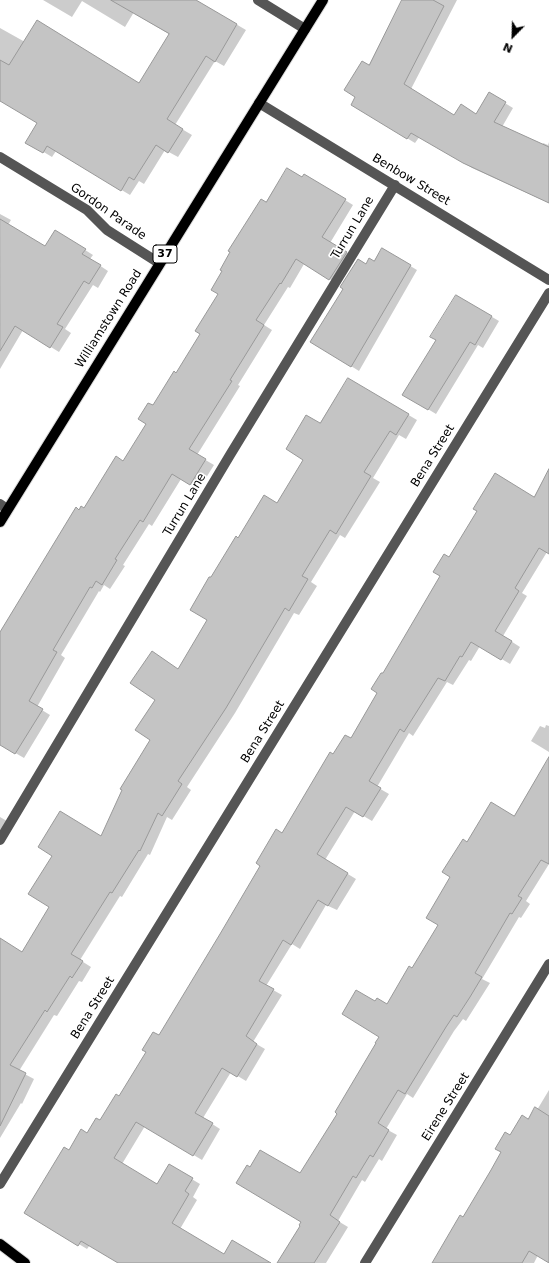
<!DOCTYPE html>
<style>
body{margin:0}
#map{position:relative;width:549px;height:1263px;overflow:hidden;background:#fff;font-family:"DejaVu Sans",sans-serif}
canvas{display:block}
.north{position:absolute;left:493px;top:16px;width:40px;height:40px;-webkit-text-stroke:3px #fff;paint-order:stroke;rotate:203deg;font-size:11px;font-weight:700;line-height:16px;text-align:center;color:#000}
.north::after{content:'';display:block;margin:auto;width:14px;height:18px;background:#000;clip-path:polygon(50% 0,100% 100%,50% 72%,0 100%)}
</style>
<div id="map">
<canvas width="549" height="1263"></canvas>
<div class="north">N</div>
</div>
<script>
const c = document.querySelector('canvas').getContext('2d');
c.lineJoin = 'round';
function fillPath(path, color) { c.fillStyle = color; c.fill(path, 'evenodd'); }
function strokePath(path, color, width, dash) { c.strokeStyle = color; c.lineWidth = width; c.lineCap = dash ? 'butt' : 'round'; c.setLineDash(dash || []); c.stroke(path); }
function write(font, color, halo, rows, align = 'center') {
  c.font = font + ' "DejaVu Sans",sans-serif'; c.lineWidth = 3.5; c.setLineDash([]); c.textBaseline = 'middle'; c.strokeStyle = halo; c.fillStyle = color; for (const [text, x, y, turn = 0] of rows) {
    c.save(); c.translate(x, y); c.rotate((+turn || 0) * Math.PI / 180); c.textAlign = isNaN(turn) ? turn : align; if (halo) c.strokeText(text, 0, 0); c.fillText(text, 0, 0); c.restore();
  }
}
const shadow = new Path2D(`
 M43,0h152l51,30 -22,36 -9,-5 -40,64 17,10 -14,22 -13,-7 -21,34 -5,-3 -9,14 -74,-44 -4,6 -25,-15 11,-19 -38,-27v-68l25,14 114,42 31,-50 -36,-22 -9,15 -43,-26 -10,16z
 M403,0h54l-46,89 44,27 22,-1 13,-21 23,14 -11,19 40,18 1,-2 5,2 1,-3v61l-77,-35 -52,-32 -5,7 -63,-38 17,-39z
 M302,178l11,2 40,25 -23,38 24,14 -16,27 -34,-20 -14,24 -2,-1 -24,38 8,5 -34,55 2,1 -43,69 17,10 -15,24 -18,-10 -29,47 -3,-2 -26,41 2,1 -15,23 -6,-4 -4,7 -1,-1 -38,64 4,3 -28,49 13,8 -26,43 -24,-14v-109l80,-124 5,-2 39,-47 23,-38 6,-17 24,-33 24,-40 18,-41 47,-90z
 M0,214l11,6 -3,5 37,22 18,-11 30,19 -3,4 18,12 -10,17 -5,-3 -28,44 6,4 -12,19 -36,-22 -23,39z
 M382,249l35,21 -58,101 -47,-29 54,-77 9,-3z
 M456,296l43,25 -16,27 -5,-3 -42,69 -33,-20 34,-54z
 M348,379l69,41 -11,19 -7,-4 -26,43 7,4 -35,56 -5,-3 -29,47 6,4 -18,29 -5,-2 -59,100 -48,74 4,3 -19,30 -5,-3 -17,38 -2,-1 -26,43 -2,-1 -40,64 11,7 -9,15 -3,-1 -22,35 -3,-1 -35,56 15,8 -12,25 -1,-1 -21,35v-199l22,14 79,-116 51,-98 27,-69 29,-50 3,-41 28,-40 39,-34 27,-45 16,-35z
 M534,498l15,2v53l-2,-1 -25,41 5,3 -24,40 17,11 -10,17 -30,-18 -9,15 -2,-1 -16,25 -6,-3 -34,54 -4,-3 -32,54 12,7 -17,27 -17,-10 -30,49 31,19 -19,31 -11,-5 -26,44 -8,-5 -26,42 16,9 -29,47 12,7 -19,32 -15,-9 -28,46 17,11 -18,31 -57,-34 -23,38 36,21 12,-19 30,18 -7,13 4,3 -17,29 44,26 46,8h-151l-29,-18 -3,4 -61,-37 44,-61 31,-29 18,-25 40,-60 123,-203 52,-79 17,-16 27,-47 5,-17 59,-99 8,-17z
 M546,725l3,1v26l-18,-11 9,-15 5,2z
 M549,759v105l-23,37 4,3 -9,14 -2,-1 -37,62 8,4 -24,38 -3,-2 -9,12 -41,67 -6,-4 -21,35 11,6 -15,26 -3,-2 -14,23 -3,-2 -24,41 10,6 -22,36h-47l22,-38 -1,-50 38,-62 42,-77 -5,-34 12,3 25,-36 27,-44 13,-48 15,-34 47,-26z
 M0,817l12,7 -12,20z
 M549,1090v172l-11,-7 -4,8h-101l30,-45 29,-48 18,-34 27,-26z`);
const building = new Path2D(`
 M111,0h85l41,24 -22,38 -9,-6 -39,63 16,10 -15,24 -12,-8 -22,35 -5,-3 -8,14 -74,-45 -4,7 -18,-10 12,-20 -37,-22v-41l9,5 28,-45 102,63 30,-49z
 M402,0h31l11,6 -40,78 50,31 7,-11 15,10 13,-22 17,10 -12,20 55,25v56l-86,-40 -52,-30 -4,6 -56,-34 4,-8 -11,-7 18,-29 7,4z
 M287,168l15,9 2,-3 42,25 -24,38 25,15 -18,28 -33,-21 -15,25 -1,-1 -24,37 8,5 -34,55 2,1 -43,68 17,10 -16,26 -18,-11 -29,48 -3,-2 -25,39 2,1 -15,25 -6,-4 -4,7 -2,-1 -37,63 4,2 -28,49 14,8 -28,45 -15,-9v-113l76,-125 3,3 2,-4 3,2 32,-52 7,5 23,-37 -8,-5 10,-16 5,2 21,-34 2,2 24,-39 -5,-3 23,-37 -7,-4 11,-19 -2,-1 10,-18 -2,-1 33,-52 5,3z
 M0,219l45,27 10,-16 31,19 -4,5 19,11 -12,19 -5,-3 -27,43 6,3 -13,21 -35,-22 -15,25z
 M382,248l29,17 -60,102 -41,-25 33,-53 -3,-2 18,-28 8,5 3,-6 5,3z
 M456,295l36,21 -17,29 -5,-3 -42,68 -26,-15 34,-55 -6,-3z
 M348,378l61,36 -13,21 -6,-4 -26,41 7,4 -35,58 -6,-4 -28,46 6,3 -19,32 -4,-3 -59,100 -48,73 4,3 -20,32 -4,-3 -18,38 -1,-1 -27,43 -2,-1 -39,62 12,7 -11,17 -2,-2 -23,36 -2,-2 -35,55 16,8 -26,53v-188l22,14 27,-45 -21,-13 24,-38 -14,-9 22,-36 41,25 21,-46 -2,-1 30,-49 -15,-10 20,-30 -25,-17 22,-32 26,18 29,-49 -17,-10 19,-33h2l25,-41 2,2 26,-43 13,8 26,-43 -17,-11 20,-34 14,8z
 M549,469v85l-10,-6 -24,40 4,3 -24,40 17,10 -11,19 -30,-18 -9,15 -2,-1 -15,25 -7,-3 -34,54 -4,-3 -31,52 12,7 -18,29 -17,-10 -29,47 31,19 -20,33 -10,-6 -27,45 -8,-5 -24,41 15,8 -28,47 11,8 -20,33 -15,-9 -27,45 18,10 -20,33 -57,-34 -22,36 43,26 12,-20 24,14 -8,13 4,3 -17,29 52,31 8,-14 39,23h-153l-37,-22 -3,5 -54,-33 40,-66 5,3 12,-21 6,4 9,-15 4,2 16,-26 3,2 27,-44 -4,-2 11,-18 6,3 61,-101 40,-68 -4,-3 20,-34 6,4 48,-81 3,2 12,-19 6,3 26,-45 -6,-4 10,-16h2l57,-97 -7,-4 11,-18 5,3 28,-46 -4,-2 22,-36 39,24z
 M549,757v107l-8,-4 -23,36 4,2 -10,16 -2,-1 -35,60 7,4 -12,20 -13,20 -3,-2 -8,12 -41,67 -7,-4 -20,33 11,7 -16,27 -3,-2 -14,23 -3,-2 -23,39 10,7 -26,41h-37l23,-37 -1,-1 2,-3 -65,-39 11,-18 3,2 10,-17 40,23 37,-59 -2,-2 41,-69h-1l4,-6 -37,-23 14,-24 19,11 2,-3 10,6 22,-38 3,2 26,-43 -12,-7 24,-41 -8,-5 21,-33 4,3 24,-40 23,14z
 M535,1107l14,9v147l-20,-12 -7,12h-90l28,-48 3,2 28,-47 10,-18 -6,-3 10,-17 5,3 12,-20 6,4z`);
const minor = new Path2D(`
 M258,0l47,29
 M259,103l290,177
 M0,157l87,53 20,20 52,33
 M0,504l7,5
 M0,840l230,-385 165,-270
 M0,1184l549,-891
 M365,1263l184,-299`);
const major = new Path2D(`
 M0,522l323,-522
 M0,1244l25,19`);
const shields = [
 [165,254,24]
];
const shieldNames = [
 ["37",165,254]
];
const streetNames = [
 ["Benbow Street",411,180,31],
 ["Gordon Parade",108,212,35],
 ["Turrun Lane",353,228,-59],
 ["Williamstown Road",109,319,-58],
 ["Bena Street",433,456,-58],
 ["Turrun Lane",185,505,-59],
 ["Bena Street",263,732,-58],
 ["Bena Street",93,1008,-58],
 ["Eirene Street",446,1107,-58]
];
fillPath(shadow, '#0003');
fillPath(building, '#c4c4c4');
strokePath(building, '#999', 1);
strokePath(major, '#dbdbdb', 12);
strokePath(minor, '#555', 10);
strokePath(major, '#000', 10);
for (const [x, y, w] of shields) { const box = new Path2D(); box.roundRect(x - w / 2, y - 9, w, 18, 3); c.fillStyle = '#fff'; c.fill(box); strokePath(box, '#000', 1); }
write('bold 11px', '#000', null, shieldNames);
write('12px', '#000', '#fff', streetNames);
</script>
